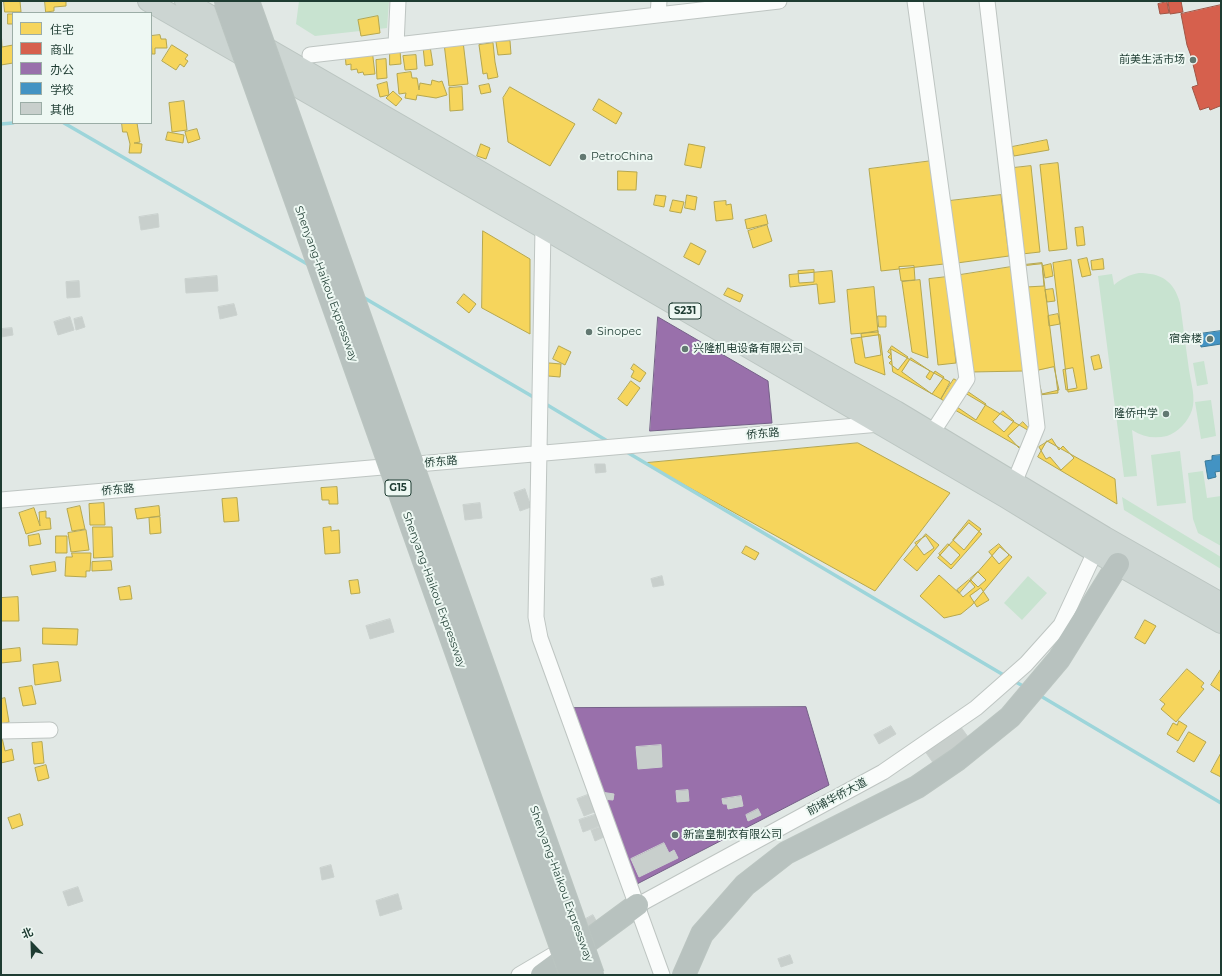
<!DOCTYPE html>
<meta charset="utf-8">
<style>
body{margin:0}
#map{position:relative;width:1222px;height:976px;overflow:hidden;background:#e1e8e5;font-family:Montserrat,"Noto Sans SC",sans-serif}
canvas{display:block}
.frame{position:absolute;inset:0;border:2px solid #1e3c32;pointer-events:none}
.legend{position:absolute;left:12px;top:12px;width:140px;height:112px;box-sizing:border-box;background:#eef8f3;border:1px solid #9bada6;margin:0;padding:5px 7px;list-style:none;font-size:12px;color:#1e3c32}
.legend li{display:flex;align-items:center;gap:8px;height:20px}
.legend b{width:20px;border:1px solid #9bada6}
.north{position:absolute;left:12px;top:924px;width:40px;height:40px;-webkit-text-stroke:3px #eef8f3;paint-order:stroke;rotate:337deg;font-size:11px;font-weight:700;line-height:16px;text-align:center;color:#1e3c32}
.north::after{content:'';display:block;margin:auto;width:14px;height:18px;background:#1e3c32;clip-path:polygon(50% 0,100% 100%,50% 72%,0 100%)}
</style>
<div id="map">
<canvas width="1222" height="976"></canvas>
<div class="frame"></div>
<ul class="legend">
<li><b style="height:11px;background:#f6d55c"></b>住宅</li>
<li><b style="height:11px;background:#d6604d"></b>商业</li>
<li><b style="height:11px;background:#9970ab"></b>办公</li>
<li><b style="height:11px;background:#4393c3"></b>学校</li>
<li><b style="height:11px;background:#c8cfcc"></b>其他</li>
</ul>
<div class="north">北</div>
</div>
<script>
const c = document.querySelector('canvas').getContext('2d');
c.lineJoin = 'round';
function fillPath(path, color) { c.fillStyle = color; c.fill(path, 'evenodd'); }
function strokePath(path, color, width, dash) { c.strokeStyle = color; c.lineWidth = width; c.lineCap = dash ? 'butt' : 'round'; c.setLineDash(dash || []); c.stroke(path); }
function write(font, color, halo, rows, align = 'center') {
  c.font = font + ' Montserrat,"Noto Sans SC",sans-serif'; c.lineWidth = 4; c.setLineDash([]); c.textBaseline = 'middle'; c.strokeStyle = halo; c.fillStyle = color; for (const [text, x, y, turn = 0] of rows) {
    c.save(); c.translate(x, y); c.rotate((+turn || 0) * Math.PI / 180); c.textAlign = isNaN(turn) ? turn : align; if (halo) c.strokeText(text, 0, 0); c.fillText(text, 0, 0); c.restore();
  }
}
const green = new Path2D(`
 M299,1h90l-2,27 -72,8 -19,-12z
 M1139,273c22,0 35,8 41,30 3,23 6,45 9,67 2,13 7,28 3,40 -4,12 -14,22 -25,26 -13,3 -24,1 -35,-6l5,46 -13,1 -26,-201 14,-2 2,11c8,-7 15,-10 25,-12z
 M1204,361l4,23 -11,2 -4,-23z
 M1211,400l5,36 -15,3 -6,-37z
 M1180,451l6,52 -29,3 -6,-51z
 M1203,471l4,27 14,-2v50l-23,-13 -5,-14 -5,-46z
 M1122,497l99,60v12l-97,-59z
 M1028,576l19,17 -25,27 -18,-17z`);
const homes = new Path2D(`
 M4,1h16l1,11h-16z
 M45,1h21v5l-12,1v4l-8,1z
 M8,14h5v10h-5z
 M378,16l2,17 -19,3 -3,-16z
 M1,29l1,18 11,-2v18l-12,2z
 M160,35l1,4h5l1,9h-12v6h-3l-1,-18z
 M463,41l5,43 -19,2 -5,-43z
 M510,41l1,13 -13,1 -2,-13z
 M493,43l2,19 3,15 -10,2 -1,-6 -4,1 -4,-29z
 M172,45l16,10 -3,4 3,2 -4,6 -4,-3 -4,6 -14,-9z
 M430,46l3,19 -8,1 -2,-19z
 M372,49l3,25 -11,1 -1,-3 -5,1 -1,-4 -6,1v-6l-5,1 -1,-12z
 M390,50h10l1,14 -11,1z
 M416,55l1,14 -12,1 -2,-14z
 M386,59l1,19 -10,1 -1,-19z
 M411,72l1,6h5l2,12 1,-7 11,2 1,-5 7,2 3,-1 5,14 -11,3 -19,-3 -1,5 -11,-2 1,-5 -7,1 -2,-20z
 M387,82l2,13 4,-4 9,8 -6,7 -10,-8 3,-3 -9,2 -3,-12z
 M489,84l2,8 -10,2 -2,-8z
 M462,87l1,23 -13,1 -1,-23z
 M510,87l65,37 -25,42 -42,-24 -5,-44z
 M599,99l23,14 -6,11 -23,-14z
 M184,101l3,29 -15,2 -3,-29z
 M122,123h15l3,19 -6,1 8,1 -1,9h-12l1,-9 -3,-12h-4z
 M197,129l3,10 -12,4 -3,-11z
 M168,132l16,3 -1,8 -17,-3z
 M1047,140l2,10 -35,6 -2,-9z
 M481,144l9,4 -4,11 -9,-3z
 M689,144l16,3 -4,21 -16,-3z
 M932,161l12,103 -63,7 -12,-102z
 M1058,163l9,86 -18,2 -9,-86z
 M1031,166l9,86 -18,2 -9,-86z
 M618,171l19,1 -1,18h-18z
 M656,195l10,1 -2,11 -10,-2z
 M687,195l10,2 -2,13 -10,-2z
 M1001,195l8,61 -52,7 -8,-62z
 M673,200l11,2 -3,11 -11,-2z
 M726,201v4l5,-1 2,15 -17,2 -2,-19z
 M766,215l2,9 -21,5 -2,-9z
 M767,225l5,16 -19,7 -5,-17z
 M1083,227l2,18 -8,1 -2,-18z
 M483,231l47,28v75l-48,-26z
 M691,243l15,8 -7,14 -15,-8z
 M1087,258l4,17 -9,2 -4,-17z
 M1103,259l1,10 -12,1 -1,-9z
 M1071,260l16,129 -19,3 -15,-129z
 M1042,263l2,23 -18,1 -2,-22z
 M1042,264l16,129 -19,2 -15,-129z
 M1051,264l2,12 -8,2 -2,-12z
 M914,266l1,14 -14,1 -2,-14z
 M1011,267l13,104 -53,1 -11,-97z
 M814,270v12l-15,1 -1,-12z
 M832,271l3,31 -16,2 -2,-20 -27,3 -1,-12z
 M947,277l9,86 -18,2 -9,-86z
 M920,280l8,78 -16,-6 -10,-70z
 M874,287l4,45 -27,2 -4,-44z
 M728,288l15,7 -3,7 -16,-7z
 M1053,289l2,12 -8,1 -2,-12z
 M464,294l12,10 -7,9 -12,-10z
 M1058,314l2,10 -11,2 -1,-10z
 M878,316h8v11h-7z
 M878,331l3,24 -16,3 -4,-24z
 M880,335l5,40 -30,-12 -4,-24z
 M559,346l12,6 -6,13 -12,-6z
 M892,346l16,11 -10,13 -9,-7 3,-3 -4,-3 3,-3 -3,-2z
 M891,349l59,33 -9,17 -48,-27z
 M1099,355l3,13 -8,2 -3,-13z
 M700,356l6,43 -15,3 -6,-45z
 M911,358l19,13 -4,6 4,3 5,-9 9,6 -12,17 -30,-22z
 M549,363l12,1 -1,13 -12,-1z
 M634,364l12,9 -6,9 -9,-5 3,-6 -3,-2z
 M1054,367l5,23 -17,4 -6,-23z
 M1073,368l4,20 -11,2 -3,-20z
 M954,379l11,6 -13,21 -11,-7z
 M631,381l9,7 -13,18 -9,-7z
 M964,389l22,15 -10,16 -22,-15z
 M965,393l66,39 -10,16 -66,-38z
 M682,397l4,19 -11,2 -4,-18z
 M703,401l3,18 -11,3 -4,-18z
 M1003,411l11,10 -10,11 -11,-10z
 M1023,422l11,12 -15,14 -11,-12z
 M1052,439l7,11 4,-4 11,12 -13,12 -11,-13 -4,2 -7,-12z
 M1047,441l68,38 2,25 -79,-47z
 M858,443l92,50 -75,98 -230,-128z
 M337,487l1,17h-9v-4h-7l-1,-12z
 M237,498l2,23 -15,1 -2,-23z
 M104,503l1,22h-15l-1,-21z
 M80,506l5,23 -13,2 -5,-22z
 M159,506l1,10 -23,3 -2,-10z
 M34,508l6,18 -1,-14 7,-1v7h4l1,11 -11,1 -14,4 -7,-21z
 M160,517l1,16 -11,1 -1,-16z
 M969,520l12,9 -17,21 -11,-10z
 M969,523l13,11 -31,35 -13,-11z
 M93,527h19l1,30 -19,1z
 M331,527v4l8,-1 1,23 -15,1 -2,-26z
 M86,530l3,20 -18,2 -3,-19z
 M39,534l2,10 -12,2 -1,-10z
 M926,534l13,11 -22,26 -13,-11z
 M56,536h11v17h-11z
 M926,536l8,12 -10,7 -9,-12z
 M948,544l12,11 -9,10 -12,-11z
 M999,544l10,11 -10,9 -10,-12z
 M746,546l13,7 -4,7 -13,-7z
 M1000,547l12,10 -40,48 -11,9 -17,4 -24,-22 19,-21 20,18z
 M72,553h19l-1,18h-4v6l-21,-1 1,-19h6z
 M111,561l1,9 -20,1v-9z
 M55,562l1,9 -24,4 -2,-9z
 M978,572l8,8 -8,7 -8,-8z
 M358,580l2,13 -9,1 -2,-13z
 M969,580l6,7 -12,10 -6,-7z
 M130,586l2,13 -12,1 -2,-12z
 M981,588l8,12 -12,7 -7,-11z
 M18,597l1,24h-18v-23z
 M1145,620l11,6 -11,18 -10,-6z
 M43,628l35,1 -1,16 -34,-1z
 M20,648l1,13 -20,2v-13z
 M58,662l3,19 -26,4 -2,-20z
 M1187,669l17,14 -3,4 3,2 -28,33 -15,-13 4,-5 -5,-4z
 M1221,669v23l-10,-7z
 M32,686l4,18 -13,2 -4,-18z
 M5,698l4,24 -8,2v-25z
 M1179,721l8,5 -9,15 -11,-7 6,-11 4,2z
 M1189,732l17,10 -12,20 -17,-10z
 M1,733l4,18 7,-2 2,11 -13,3z
 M42,742l2,21 -10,1 -2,-21z
 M1221,753v24l-10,-5z
 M46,765l3,13 -11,3 -3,-13z
 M20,814l3,11 -11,4 -4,-11z`);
const shops = new Path2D(`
 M1173,1h8l2,11 -13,2 -2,-12z
 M1167,2l2,11 -9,1 -2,-10z
 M1221,5v103l-1,-2 -10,4 -1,-3 -9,3 -8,-23 6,-2 -7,-29 -4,-11 -6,-31z`);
const offices = new Path2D(`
 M658,317l110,64 4,42 -122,8z
 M806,707l23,78 -194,100 -62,-177z`);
const schools = new Path2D(`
 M1221,331v13l-20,3 -2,-13z
 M1221,455v16l-6,1 1,5 -8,2 -3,-18 7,-1v-4z`);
const stream = new Path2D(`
 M64,123l245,142
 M1,124l12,-1
 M361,296l174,102
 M544,403l65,39
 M625,451l382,226
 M1012,680l13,7
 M1039,695l182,108`);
const building = new Path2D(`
 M158,214l1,13 -18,3 -2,-13z
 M217,276l1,15 -32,2 -1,-14z
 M79,281l1,16 -13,1 -1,-16z
 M234,304l3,11 -17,4 -2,-12z
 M70,317l4,13 -16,5 -4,-13z
 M82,317l3,10 -9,3 -2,-11z
 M12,328l1,7 -12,2v-8z
 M595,464h10l1,8 -10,1z
 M525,489l6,18 -11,4 -6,-18z
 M480,503l2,15 -17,2 -2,-15z
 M662,576l2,9 -11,2 -2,-8z
 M390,619l4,13 -24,7 -4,-13z
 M955,719l24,33 -40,19 -22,-31z
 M891,726l5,8 -17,10 -5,-9z
 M661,745l1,22 -24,2 -2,-22z
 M688,790l1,11 -12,1 -1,-11z
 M601,792l13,2 -1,6 -12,-1z
 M590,794l7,17 -13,5 -7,-17z
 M741,796l2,10 -15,3 -1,-5h-4l-1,-5z
 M758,809l3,6 -13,6 -2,-6z
 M597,814l5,11 -19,7 -4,-12z
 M602,826l4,10 -11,5 -4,-11z
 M664,843l5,10 5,-3 4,8 -39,19 -8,-18z
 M331,865l3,12 -12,3 -2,-12z
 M78,887l5,14 -15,5 -5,-14z
 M398,894l4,15 -22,7 -4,-15z
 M593,915l6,11 -13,7 -6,-11z
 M790,955l3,8 -12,4 -3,-8z`);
const minor = new Path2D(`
 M915,1l52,378 -35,54
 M987,1l50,426 -23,56
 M658,15l1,-14
 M396,45l2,-44
 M310,55l469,-54
 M543,228l-7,389 4,21 122,337
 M1,500l879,-76
 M1,731l49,-1
 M629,910l254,-138 93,-64 50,-44 35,-39 34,-73
 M519,975l39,-23`);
const major = new Path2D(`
 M148,1l395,227 462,269 90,55 126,71
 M185,1l369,213 181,106 161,91 209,126 116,66`);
const highway = new Path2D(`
 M542,975l95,-70
 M684,975l18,-41 43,-49 41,-32 131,-66 41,-28 52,-42 49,-58 59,-95`);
const highwayBridge = new Path2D(`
 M225,1l346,974
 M248,1l345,974`);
const markers = [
 [1193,60,4,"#627871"],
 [583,157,4,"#627871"],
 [589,332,4,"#627871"],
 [1210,339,4,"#627871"],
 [685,349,4,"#627871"],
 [1166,414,4,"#627871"],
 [675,835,4,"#627871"]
];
const shields = [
 [685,311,32],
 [398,488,26]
];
const shieldNames = [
 ["S231",685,311],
 ["G15",398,488]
];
const poiNames = [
 ["前美生活市场",1185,60,"right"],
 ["PetroChina",591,157],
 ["Sinopec",597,332],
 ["宿舍楼",1202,339,"right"],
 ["兴隆机电设备有限公司",693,349],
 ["隆侨中学",1158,414,"right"],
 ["新富皇制衣有限公司",683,835]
];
const streetNames = [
 ["Shenyang-Haikou Expressway",326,284,70],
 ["侨东路",763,434,-5],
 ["侨东路",441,462,-5],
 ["侨东路",118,490,-5],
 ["Shenyang-Haikou Expressway",434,590,70],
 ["前埔华侨大道",837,797,-28],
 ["Shenyang-Haikou Expressway",561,884,70]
];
fillPath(green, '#c8e3d0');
fillPath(homes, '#f6d55c');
strokePath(homes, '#b5a74f', 1);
fillPath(shops, '#d6604d');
strokePath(shops, '#9f5545', 1);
fillPath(offices, '#9970ab');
strokePath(offices, '#746087', 1);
fillPath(schools, '#4393c3');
strokePath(schools, '#387998', 1);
strokePath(stream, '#9dd5da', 3.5);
fillPath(building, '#c8cfcc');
strokePath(building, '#cad1ce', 1);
strokePath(minor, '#bec5c2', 17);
strokePath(major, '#bbc5c1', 22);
strokePath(highway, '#bbc5c1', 24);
strokePath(minor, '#fafcfb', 15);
strokePath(major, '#ccd5d2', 20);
strokePath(highway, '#b8c2bf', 22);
strokePath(highwayBridge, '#bbc5c1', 24, []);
strokePath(highwayBridge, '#b8c2bf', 22);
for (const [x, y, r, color] of markers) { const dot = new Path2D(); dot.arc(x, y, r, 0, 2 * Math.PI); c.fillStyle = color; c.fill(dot); strokePath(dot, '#eef8f3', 1.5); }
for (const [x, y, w] of shields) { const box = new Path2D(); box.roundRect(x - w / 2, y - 8, w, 16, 3); c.fillStyle = '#eef8f3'; c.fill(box); strokePath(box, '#1e3c32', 1); }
write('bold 10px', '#1e3c32', null, shieldNames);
write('11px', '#1e3c32', '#eef8f3', poiNames, 'left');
write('11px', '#1e3c32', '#eef8f3', streetNames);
</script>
